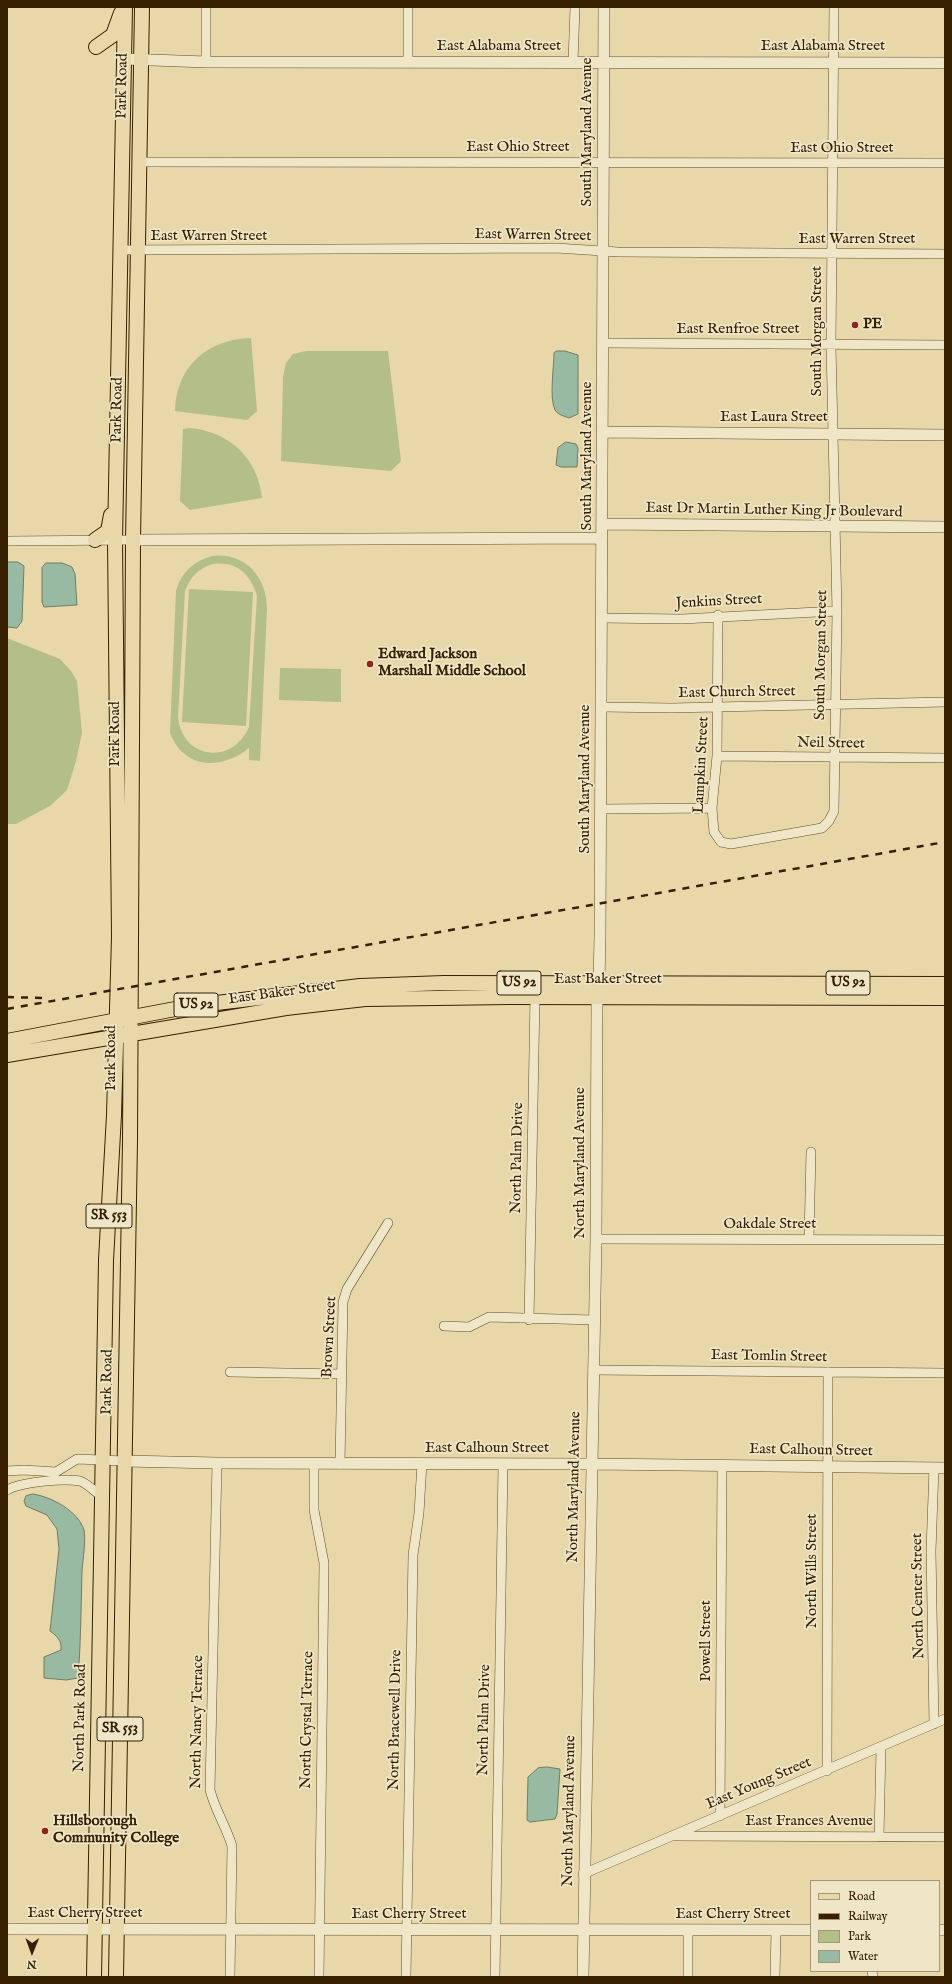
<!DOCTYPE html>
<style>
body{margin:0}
#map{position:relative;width:952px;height:1984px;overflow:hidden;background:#e7d7a9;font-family:"IM FELL English",serif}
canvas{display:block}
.frame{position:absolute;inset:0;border:8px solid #362000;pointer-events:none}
.legend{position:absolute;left:810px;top:1880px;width:130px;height:92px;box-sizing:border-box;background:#efe5c7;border:1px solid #a59677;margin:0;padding:5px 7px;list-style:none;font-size:12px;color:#362000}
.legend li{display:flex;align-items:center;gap:8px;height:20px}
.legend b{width:20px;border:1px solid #a59677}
.north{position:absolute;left:12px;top:1932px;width:40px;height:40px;-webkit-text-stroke:3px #efe5c7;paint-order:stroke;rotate:181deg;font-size:11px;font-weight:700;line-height:16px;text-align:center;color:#362000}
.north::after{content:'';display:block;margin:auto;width:14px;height:18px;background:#362000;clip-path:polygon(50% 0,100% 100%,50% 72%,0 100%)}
</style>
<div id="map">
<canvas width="952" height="1984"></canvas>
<div class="frame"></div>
<ul class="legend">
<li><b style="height:5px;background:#e7d7a9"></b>Road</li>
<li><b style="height:5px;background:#362000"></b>Railway</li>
<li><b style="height:11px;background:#b4be89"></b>Park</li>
<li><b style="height:11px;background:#98baa2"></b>Water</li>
</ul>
<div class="north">N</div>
</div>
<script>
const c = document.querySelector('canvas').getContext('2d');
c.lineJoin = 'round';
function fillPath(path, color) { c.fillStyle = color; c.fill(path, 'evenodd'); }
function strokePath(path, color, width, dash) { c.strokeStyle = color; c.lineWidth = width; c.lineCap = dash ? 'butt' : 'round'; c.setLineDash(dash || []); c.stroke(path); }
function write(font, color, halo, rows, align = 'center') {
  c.font = font + ' "IM FELL English",serif'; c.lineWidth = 3.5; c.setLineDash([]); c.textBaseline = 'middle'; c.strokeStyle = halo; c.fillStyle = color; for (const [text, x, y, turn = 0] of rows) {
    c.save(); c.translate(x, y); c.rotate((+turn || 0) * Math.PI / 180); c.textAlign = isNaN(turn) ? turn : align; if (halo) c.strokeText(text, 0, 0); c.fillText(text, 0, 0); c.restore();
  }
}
const green = new Path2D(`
 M251,338l6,73 -10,9 -72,-9c1,-45 33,-72 76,-73z
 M306,351h82l13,110 -10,10 -110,-10 2,-84 3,-14 7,-9z
 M189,428c40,3 69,30 73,70l-72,12 -10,-9 3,-72z
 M212,556c33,-4 55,21 55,53l-7,152 -11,-1v-12c-27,22 -65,22 -79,-15l6,-142c5,-19 18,-30 36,-35zM213,564c23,-3 38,10 44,32l-8,131c-17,39 -67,32 -71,-10l7,-126c5,-14 14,-23 28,-27z
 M189,589l64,3 -7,134 -64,-4z
 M7,638l53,21 11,12 6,10 5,52 -6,28 -9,29 -17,16 -34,18h-9z
 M280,668l61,1v33l-62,-2z`);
const water = new Path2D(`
 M557,351h8l13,4v59l-9,4c-5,-2 -11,-3 -14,-8 -6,-12 -1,-43 -1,-57z
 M566,442l10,2 2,4 -1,19h-16l-5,-2 2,-17z
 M7,562h11l6,4 -2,55 -5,7 -10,-1z
 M46,563h16l10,4 3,7 2,31 -33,2 -2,-5v-34z
 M33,1494c19,3 45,17 51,36 2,9 -1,30 -2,40 -1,36 -1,72 -4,108l-12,2 -22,-2v-21l17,-7c1,-9 -4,-14 -11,-19l9,-82 -2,-20 -10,-14 -21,-9 -2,-5 2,-5z
 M547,1767l13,2 -3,45 -2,5 -25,3 -3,-2 1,-43 10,-9z`);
const minor = new Path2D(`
 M408,7v55
 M206,62v-55
 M573,62l2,-55
 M139,162l806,1
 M120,250l436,-2 62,4 327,2
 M603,343l342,2
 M7,541l126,-1
 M718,615l-1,141 -5,52 2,24 7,10 10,2 91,-16 7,-7 5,-10 3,-200 -6,-266 3,-338
 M602,618l80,1 155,-8
 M602,707l69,1 274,-6
 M717,756l228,2
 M601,809l111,-1
 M596,1239l349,1
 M809,1239l2,-87
 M529,1320l6,-323
 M444,1326l25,1 20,-10 104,3
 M593,1370l352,3
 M230,1372l112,2
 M217,1463l-7,327c5,20 16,36 22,56l-2,131
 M314,1464v46l10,53 -5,414
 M340,1464l3,-162 4,-13 41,-66
 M934,1468l-3,83 3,173
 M7,1471l17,-1 32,2 21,-13 47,2
 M7,1490c14,-8 57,-12 73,-9 7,2 16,12 23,16
 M827,1771l1,-399
 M720,1816l2,-350
 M676,1836l269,1
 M879,1837l2,-90
 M583,1874l362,-155
 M688,1930v47
 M872,1971l1,6
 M406,1977l7,-422 6,-42 3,-50
 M495,1977l8,-513
 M775,1977l1,-47`);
const tertiary = new Path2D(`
 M125,59l81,3 739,1
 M603,432l342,3
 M603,524l342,3
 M133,540l469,-2
 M124,1461l93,2 374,1 354,4
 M7,1929l804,1
 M939,1930h6
 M583,1977l13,-738 1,-242 2,-14 1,-47 4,-929`);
const primary = new Path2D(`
 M96,47l17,-12 8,-22
 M95,540l13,-9 3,-16
 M7,1041l184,-35 169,-20 84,-3 501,1
 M7,1055l279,-47 79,-9 144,-2 436,1
 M94,1977l12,-717 8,-145 5,-178 -4,-397 10,-533
 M116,1977l14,-837 3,-600 9,-533`);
const rail = new Path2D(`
 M7,997l37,1
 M7,1009l938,-167`);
const markers = [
 [855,325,4,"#8f2418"],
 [370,664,4,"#8f2418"],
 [45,1831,4,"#8f2418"]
];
const shields = [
 [519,983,44],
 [848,983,44],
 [196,1005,44],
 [109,1216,46],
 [120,1729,46]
];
const shieldNames = [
 ["US 92",519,983],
 ["US 92",848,983],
 ["US 92",196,1005],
 ["SR 553",109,1216],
 ["SR 553",120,1729]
];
const streetNames = [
 ["East Alabama Street",499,47],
 ["East Alabama Street",823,47],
 ["Park Road",123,86,-89],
 ["South Maryland Avenue",588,132,-90],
 ["East Ohio Street",518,148],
 ["East Ohio Street",842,149],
 ["East Warren Street",533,236,1],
 ["East Warren Street",209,237],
 ["East Warren Street",857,240],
 ["East Renfroe Street",738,330],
 ["South Morgan Street",818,331,-90],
 ["Park Road",118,410,-89],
 ["East Laura Street",774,418],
 ["South Maryland Avenue",588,456,-90],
 ["East Dr Martin Luther King Jr Boulevard",774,511,1],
 ["Jenkins Street",719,602,-3],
 ["South Morgan Street",822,655,-89],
 ["East Church Street",737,693,-1],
 ["Park Road",116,734,-90],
 ["Neil Street",831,744,1],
 ["Lampkin Street",702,765,-87],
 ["South Maryland Avenue",586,779,-90],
 ["East Baker Street",608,980],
 ["East Baker Street",282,993,-8],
 ["Park Road",112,1058,-90],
 ["North Palm Drive",518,1158,-89],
 ["North Maryland Avenue",581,1163,-90],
 ["Oakdale Street",770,1225],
 ["Brown Street",330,1337,-87],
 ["East Tomlin Street",769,1357,1],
 ["Park Road",108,1382,-89],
 ["East Calhoun Street",487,1449],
 ["East Calhoun Street",811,1451,1],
 ["North Maryland Avenue",575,1487,-89],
 ["North Wills Street",813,1571,-90],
 ["North Center Street",919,1596,-91],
 ["Powell Street",707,1641,-90],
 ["North Park Road",81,1718,-89],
 ["North Crystal Terrace",308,1720,-89],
 ["North Bracewell Drive",396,1720,-89],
 ["North Palm Drive",485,1720,-89],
 ["North Nancy Terrace",198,1722,-89],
 ["East Young Street",759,1784,-23],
 ["North Maryland Avenue",570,1811,-89],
 ["East Frances Avenue",809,1822],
 ["East Cherry Street",85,1914],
 ["East Cherry Street",409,1915],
 ["East Cherry Street",733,1915]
];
const poiNames = [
 ["PE",863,325],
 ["Edward Jackson",378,655],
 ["Marshall Middle School",378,672],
 ["Hillsborough",53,1822],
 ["Community College",53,1839]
];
fillPath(green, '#b4be89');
fillPath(water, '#98baa2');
strokePath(water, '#717c61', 1);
strokePath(minor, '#624e2a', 10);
strokePath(tertiary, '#624e2a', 12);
strokePath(primary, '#362000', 16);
strokePath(minor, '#efe5c7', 9);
strokePath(tertiary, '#efe5c7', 11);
strokePath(primary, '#e7d7a9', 14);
strokePath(rail, '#362000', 2.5, [7, 7]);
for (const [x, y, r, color] of markers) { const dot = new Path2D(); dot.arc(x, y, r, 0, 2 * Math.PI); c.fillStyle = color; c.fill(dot); strokePath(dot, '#efe5c7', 1.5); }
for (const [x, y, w] of shields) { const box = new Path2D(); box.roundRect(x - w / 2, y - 12, w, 24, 3); c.fillStyle = '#efe5c7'; c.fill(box); strokePath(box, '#362000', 1); }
write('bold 14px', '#362000', null, shieldNames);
write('15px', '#362000', '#efe5c7', streetNames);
write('bold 15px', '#362000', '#efe5c7', poiNames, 'left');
</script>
